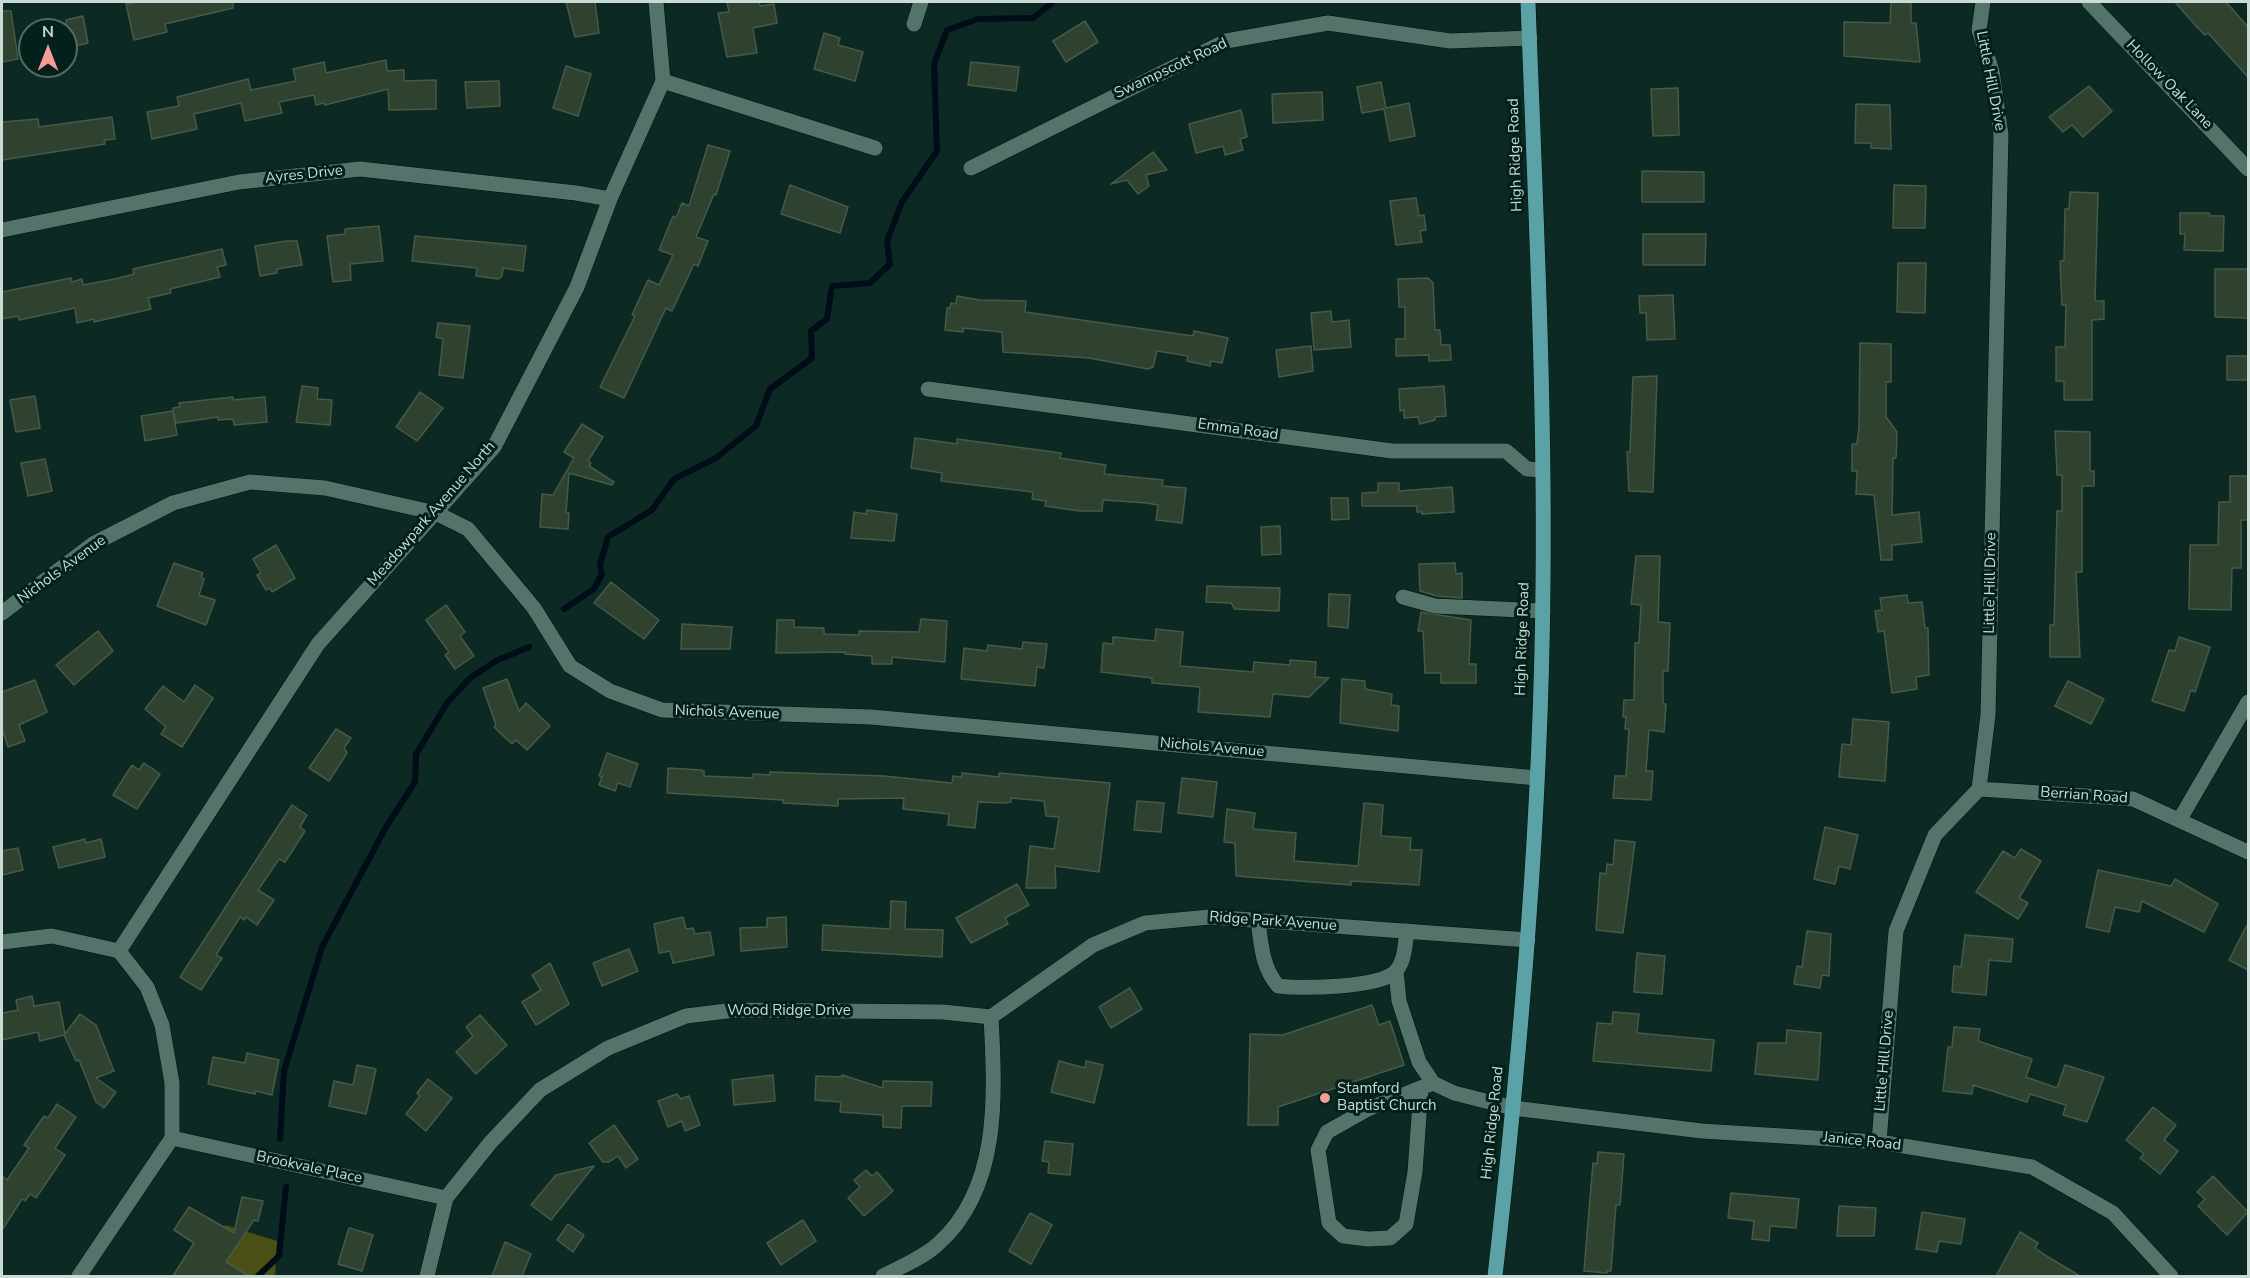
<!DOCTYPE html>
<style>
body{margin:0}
#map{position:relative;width:2250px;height:1278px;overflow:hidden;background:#0c2a23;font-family:"Nunito Sans",sans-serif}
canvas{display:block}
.frame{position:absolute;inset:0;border:3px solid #cadbd6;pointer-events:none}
.north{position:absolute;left:18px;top:18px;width:60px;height:60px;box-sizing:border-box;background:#03211a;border:2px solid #536b65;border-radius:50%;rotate:0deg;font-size:16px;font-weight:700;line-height:24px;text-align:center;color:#cadbd6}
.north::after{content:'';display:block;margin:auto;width:21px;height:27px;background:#f59b98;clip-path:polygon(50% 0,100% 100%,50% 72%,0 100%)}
</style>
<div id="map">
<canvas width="2250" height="1278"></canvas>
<div class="frame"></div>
<div class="north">N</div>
</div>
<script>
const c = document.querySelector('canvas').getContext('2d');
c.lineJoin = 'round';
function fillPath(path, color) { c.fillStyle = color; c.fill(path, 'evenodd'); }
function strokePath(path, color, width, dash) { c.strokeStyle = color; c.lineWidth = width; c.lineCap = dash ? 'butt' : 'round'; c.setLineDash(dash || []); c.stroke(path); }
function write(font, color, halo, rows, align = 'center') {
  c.font = font + ' "Nunito Sans",sans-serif'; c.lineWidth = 6; c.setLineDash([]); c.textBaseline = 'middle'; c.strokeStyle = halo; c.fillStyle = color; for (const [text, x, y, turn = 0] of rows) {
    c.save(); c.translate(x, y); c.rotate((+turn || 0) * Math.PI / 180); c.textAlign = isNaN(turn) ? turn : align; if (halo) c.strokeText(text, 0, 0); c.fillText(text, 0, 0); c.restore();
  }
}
const green = new Path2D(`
 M225,1225l52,16 -2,35h-75z`);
const stream = new Path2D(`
 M564,609l30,-20 8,-15 -2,-9 8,-28 44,-27 22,-31 42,-21 40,-32 14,-37 42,-31 -1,-27 16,-12 5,-33 38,-3 20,-19 -3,-23 15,-39 35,-51 -3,-87 13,-34 31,-11 55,-1 20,-16
 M280,1139l4,-68 38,-124 64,-120 29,-45 1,-28 31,-51 23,-25 26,-17 33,-14
 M258,1276l21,-20 7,-69`);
const building = new Path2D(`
 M137,2h96v6l-68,16 2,8 -33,8 -8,-36z
 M566,2h29l4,31 -24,4z
 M727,2h32l1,4 14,-2 3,19 -24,5 4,25 -30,4 -9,-44 11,-1z
 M1891,2h20v21h5l4,39 -76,-6v-34l46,1z
 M2175,2h51l22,25v50l-40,-44 -3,2 -9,-9z
 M2,11h9l7,48 -16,3z
 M83,16l5,27 -22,5v-28z
 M1085,21l13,21 -32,20 -13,-21z
 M824,33l16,5 -2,7 25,7 -8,29 -41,-12z
 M386,60l1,11 17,-1v11l32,-1v29l-47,1 -1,-21 -63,16 -1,-2 -8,2 -2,-10 -35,7 3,11 -37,8 -4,-18 -47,11 3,15 -45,10 -5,-27 32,-6 -2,-9 71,-18 3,11 45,-9 -3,-12 31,-7 2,11z
 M971,62l48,5 -3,24 -48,-6z
 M566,66l25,8 -13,42 -25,-8z
 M499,81l1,25 -33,2 -2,-26z
 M1381,82l5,26 23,-5 6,33 -25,5 -6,-32 -22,4 -5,-26z
 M2089,86l23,25 -29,26 -11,-12 -9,7 -14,-15z
 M1678,88l1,47 -26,1 -2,-47z
 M1322,92l1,28 -50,3 -1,-29z
 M1856,104l34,1 1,44 -20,-1v-5h-16z
 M1241,110l6,27 -7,2 3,11 -18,5 -2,-9 -27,7 -7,-29z
 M112,117l3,22 -11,1 1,4 -103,16v-38l36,-3 1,8z
 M708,145l22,6 -14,44 -2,-1 -18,43 12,4 -10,25 -4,-2 -22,47 -6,-3 -42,90 -24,-11 35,-71 -3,-1 16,-35 11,5 14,-30 -14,-5 14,-34 3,2 6,-15 7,3z
 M1153,152l14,18 -21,5 3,11 -11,8 -11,-14 -16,4z
 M1642,171l62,1v30h-62z
 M790,185l58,22 -8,26 -59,-19z
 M1894,185l32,1 -1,42h-32z
 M2070,192l28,1 -3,108h9v18l-12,1v80h-28v-19h-8v-34h9l1,-42h-4l-2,-44h4l1,-52h4z
 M1416,198l3,18 5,-1 2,15 -6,1 2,11 -26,3 -6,-44z
 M2180,213h29l1,3h14l-1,35 -39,-1 1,-16h-5z
 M379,226l4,35 -33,3 1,16 -18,2 -6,-46 18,-2v-5z
 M1643,234h63l-1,31h-62z
 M415,236l111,10 -3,25 -20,-3 -1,8 -3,3 -23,-3 1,-8 -65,-7z
 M286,241h11l5,24 -25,4v4l-17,3 -5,-30z
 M222,249l4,16 -9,2 3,10 -50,12 1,4 -23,5 3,11 -57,13v-3l-17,4 -2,-15 -56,12 -1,-4 -16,3v-27l69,-14 1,4 10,-3 1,6 32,-6 19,-5 -1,-5z
 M1898,263h28l-1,50 -28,-1z
 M2215,269h33v49l-33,-1z
 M1428,278l5,5 2,47h5l1,15h9l1,15 -22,1v-6l-33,1v-17h9v-32h-6l-1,-28z
 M1673,295l2,44 -28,1 -1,-27h-6l-1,-17z
 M957,296l22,4 47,1 -1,11 168,24 1,-5 34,7 -6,25 -11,-2 -1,5 -23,-5 1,-5 -31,-5 -4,16 -5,2 -59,-11 -86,-6 -1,-20 -39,-4v4l-18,-2 2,-22h3l1,-5 5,1z
 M1331,311l1,11 17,-2 2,27 -37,3 -3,-37z
 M438,323l32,3 -7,52 -24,-3 4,-36 -7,-2z
 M1860,343l31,1v38h-5v35l11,15 -1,26h-3l-1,57 27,-3 3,30 -30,3v15h-11l-7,-65 -18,-1 1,-23h-5v-27h5l2,-17z
 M1311,346l2,25 -34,6 -3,-27z
 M2227,356h21v24h-21z
 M1657,376l-4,116 -24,-1 -2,-39h3l3,-75z
 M302,386l16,2 -1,11 15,1 -2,25 -34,-3z
 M1444,386l2,30 -11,1v3l-15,4 -2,-7 -14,1v-8l-4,1 -1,-22z
 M420,392l23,16 -26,33 -21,-14z
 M35,396l5,32 -24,4 -6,-32z
 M233,397v3l32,-3 2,25 -33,3 -1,-6 -15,1v-3l-42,6 -3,-12 4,24 -32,6 -4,-25 32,-5v-3l7,-1 -1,-4z
 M582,424l21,13 -15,24 3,2 -2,3 25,16 -2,3 -43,-12 -3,40h3l-1,16 -28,-2 2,-33 11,1 21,-37 -10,-6z
 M2055,431l35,1v39h4v15h-12v86h-6l4,85h-30v-32h4l3,-114h5v-36h-5z
 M915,438l42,6v-5l104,14 -1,5 46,7 -2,9 59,6 -1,6 24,2 -4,35 -26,-3 2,-15 -11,-2 -44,-3 -1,11h-22l-35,-5 1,-5 -14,-2 1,-7 -92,-11 1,-8 -31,-5z
 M45,459l7,32 -24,5 -7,-33z
 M2230,476h18v44h-7v48h-9l-1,42 -42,-1 1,-64h28l1,-43h11z
 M1378,483h21v8l53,-4 2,25 -32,2v-2h-5v-6h-55v-13l16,-1z
 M1331,498h17l1,21 -17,1z
 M867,510l30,4 -3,27 -43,-3 3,-26 12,2z
 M1280,526l1,28 -19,1 -1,-28z
 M276,545l19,33 -23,14 -2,-4 -4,2 -9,-15 4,-2 -8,-14z
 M1636,556h24l-2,66 12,1 -2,48h-5v33h3l-2,28 -15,-2 -3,41h7l-2,29 -38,-2 2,-22h11l3,-47h-4l1,-12h-3l1,-17h10l1,-57h4l2,-38 -10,-1z
 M174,563l29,10 -2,4 3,2 -5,16 16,5 -9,25 -49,-19z
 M1455,563l1,11 6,-1v25l-25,-2 -17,-5 -1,-27z
 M611,582l48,38 -15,19 -50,-36z
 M1207,586l73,2 -1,23 -44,-2 -4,-6 -25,-1z
 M1329,594l21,1 -2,33 -20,-2z
 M1907,595l1,8 14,-1 3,26h3l1,47 -13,2 1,12 -25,4 -8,-62 -6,1 -3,-21 7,-1 -2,-12z
 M446,605l19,27 -5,4 14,20 -19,13 -10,-14 4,-3 -23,-32z
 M1421,612l50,8 -2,44h7v19h-35v-10h-16l-2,-42h-5z
 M921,619l26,2 -2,41 -53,-5v7h-20v-8l-27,-2v-2l-69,1 1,-33h17v7l30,1v6l35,1v-4l60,1z
 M682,624l50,3 -2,22h-49z
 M1156,629l27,3 -3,34 73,6 1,-10 36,3v-5l26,2 -1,15 14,1 -20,19 -36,-3 -3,23 -72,-5 2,-25 -48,-4v-5l-51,-6 2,-29 10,1v-7l42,4z
 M98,631l15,20 -39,34 -18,-20z
 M2179,637l31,10 -15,45 -4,-2 -7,21 -32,-10 17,-51 6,1z
 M1023,642l24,2 -3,24 -7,-1 -2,19 -74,-7 3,-31 23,3 1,-6 34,4z
 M507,679l12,32 7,-8 24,23 -23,24 -11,-10 -4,4 -18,-17 2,-2 -13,-37z
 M1342,679l23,2v8l27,5 -1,11 8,1 -1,25 -58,-8z
 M35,680l12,32 -28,13 6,16 -17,6 -6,-19v-36z
 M2068,681l36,18 -13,25 -36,-18z
 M195,685l18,13 -31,49 -21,-13 5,-7 -21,-18 18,-23 21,16z
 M1853,719l36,3 -4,59 -46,-4 3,-33 9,1z
 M336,729l15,9 -7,10 3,5 -18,28 -20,-13z
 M607,753l31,11 -8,23 -12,-4 -3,8 -16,-6 3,-8 -3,-1z
 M144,763l16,11 -23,35 -24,-14 19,-30 7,5z
 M668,768l33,2 3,1v5l49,2v-4l17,1v-3l114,4 68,7 1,-7 9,1v-4l37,4v-4l111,10 -11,89 -44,-6 1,22h-30l4,-42 24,3 5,-32 -13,-1 -2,-15 -33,-3v4l-7,1 -26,-1 -3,26 -27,-3 1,-11 -46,-5 1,-11 -66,1v7l-55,-3v-3l-116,-7z
 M1182,778l35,4 -4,35 -35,-4z
 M1137,801l27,2 -3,29 -27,-2z
 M1364,803l19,2 -2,31 30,2 -1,12h12l-3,35 -68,-4v4l-115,-9 -1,-33 -11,-1 3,-33 28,4 -2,16 43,4 -2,28 64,5z
 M292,805l15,10 -7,12 5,4 -20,31 -6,-3 -21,31 16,10 -17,25 -11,-8 -2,3 -4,-3 -24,38 6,3 -21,32 -21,-13z
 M1825,827l33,8 -8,34 -11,-3 -4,18 -21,-5z
 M85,839l1,4 15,-4 4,18 -46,11 -6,-21z
 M1615,840l20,2 -12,91 -27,-3 4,-57 6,1 1,-10 6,1z
 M18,848l5,22 -21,5v-24z
 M2021,849l20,12 -22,37 9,5 -10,16 -42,-27 27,-41 12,7z
 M2098,870l73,16 4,-7 43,25 -14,28 -62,-31 -3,11 -24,-5 -6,25 -23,-5z
 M1017,884l12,21 -24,13 3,6 -37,19 -15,-25z
 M891,901l15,1 -1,27 38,1 -1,27 -120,-7 1,-25 67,4z
 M683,917l3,12 7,-1 2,6 15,-2 4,23 -41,8 -3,-12 -11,2 -5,-29z
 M786,917l1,30 -46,4 -1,-23 27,-1v-9z
 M2248,923v47l-19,-10z
 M1807,931l24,3 -2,42 -7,-1 -2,13 -26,-4 3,-18 5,1z
 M1965,935l48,4 -2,23 -22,-2 -3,35 -34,-3 2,-26 7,1z
 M629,949l9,22 -36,15 -9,-23z
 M1637,953l28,3 -3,38 -28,-2z
 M550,963l19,41 -33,21 -14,-23 19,-12 -9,-15z
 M1130,988l12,21 -31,19 -12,-21z
 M32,996l2,10 25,-4 6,32 15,-20 16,11 18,46 -18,7 20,14 -12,16 -8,-6 -17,-42 -3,1 -12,-26 -24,6 -2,-9 -36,8v-27l16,-3 -2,-10z
 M1372,1005l7,20 11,-4 14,44 -126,42v18h-30l2,-91 33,1z
 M1613,1012l26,2 -2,19 77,7 -3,31 -118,-10 4,-38 15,1z
 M480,1015l27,30 -31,29 -20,-22 17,-16 -7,-9z
 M1954,1027l26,2 -2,12 54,18 -6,18 31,11 8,-23 39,12 -17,45 -24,-7 3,-10 -36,-11 -3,8 -54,-17 -1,9 -29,-3 5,-44h4z
 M1787,1030l34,3 -3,47 -63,-6 3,-31h28z
 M247,1053l32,7 -7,35 -16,-4 -1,3 -47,-10 5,-27 32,6z
 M1059,1061l26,7 1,-7 17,4 -9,38 -43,-11z
 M357,1065l19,4 -10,45 -37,-8 5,-25 19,4z
 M773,1075l2,26 -41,4 -2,-25z
 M842,1075l41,13v-7l49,1 -1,24h-29l-1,22 -18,-1v-12l-43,-3 1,-10 -26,-2 1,-24 26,1z
 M428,1079l24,19 -26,33 -20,-17 14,-18 -3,-3z
 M677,1094l4,5 8,-3 11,29 -15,6 -3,-10 -14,6 -10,-26z
 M57,1104l19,13 -21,31 10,7 -29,43 -6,-4 -5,7 -3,-2 -20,31v-54l5,4 22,-32 -5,-3 20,-29 4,2z
 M2153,1107l23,18 -12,15 14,11 -18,23 -20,-16 4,-4 -18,-14z
 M614,1125l24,34 -12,9 -8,-12 -9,6h-6l-14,-19z
 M1045,1141l28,3 -3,31 -22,-2 1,-11 -7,-1z
 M1598,1152l26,2 -4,51h-4l-5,66h-4v2l-23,-2 9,-108 4,1z
 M594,1166l-43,54 -20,-15 25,-30z
 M866,1170l6,6 5,-4 16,19 -29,25 -16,-18 12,-11 -6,-7z
 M2213,1176l35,36 -21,23 -29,-29 7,-7 -8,-7z
 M1731,1193l68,6 -3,29 -26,-2 -1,15 -17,-2 2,-18 -26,-3z
 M242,1197l21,4 -5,20 -4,-1 -28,42 23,14h-76l21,-33 -20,-13 15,-23 45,26z
 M1839,1206l37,2 -2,28h-37z
 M1922,1212l43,7 -4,25 -22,-3 -2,11 -21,-3z
 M1030,1213l22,12 -21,39 -22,-13z
 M803,1220l13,21 -35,24 -14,-22z
 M568,1224l16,11 -11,17 -16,-12z
 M349,1228l24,7 -11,36 -24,-7z
 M2020,1232l18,11 -3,5 13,9 32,19h-84z
 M505,1242l26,12 -9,22h-30z`);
const minor = new Path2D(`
 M2089,2l159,167
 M914,24l7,-22
 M663,81l212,67
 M971,168l255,-127 102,-18 122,18 80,-3
 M2,230l237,-48 121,-13 216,24 34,6
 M928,389l464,62h114l21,18 15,1
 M1403,597l32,9 108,5
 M2,613l91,-69 80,-41 77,-21 75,6 111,25 32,16 66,79 36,58 40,25 52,19 209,7 666,61
 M1979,789l154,10 115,53
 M2180,819l68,-117
 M1258,920c3,24 4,47 20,66 22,3 104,2 118,-15 9,-10 9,-27 11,-40
 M2,942l50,-6 67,15
 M119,951l199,-307 176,-197 83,-160 33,-88 53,-118 -7,-79
 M1396,971l3,30 20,61 14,21 21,10 59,15 189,23 177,11 153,25 81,46 58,63
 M991,1017l102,-72 52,-22 65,-6 318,23
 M1421,1088l-6,84 -9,52 -16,14 -22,1 -25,-3 -14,-13 -11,-73 9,-18 41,-23 65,-26
 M172,1138l274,60
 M1879,1142l17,-211 39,-96 44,-46 9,-74 13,-580 -9,-64 -13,-41 4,-28
 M79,1276l93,-138v-55l-10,-58 -15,-38 -28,-36
 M427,1276l19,-78 44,-55 50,-53 68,-42 78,-32 49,-6 208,2 48,5
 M883,1276c17,-9 40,-18 55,-32 63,-56 57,-150 53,-227`);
const major = new Path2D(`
 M1495,1276c26,-229 46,-460 48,-691 2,-194 -8,-389 -15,-583`);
const markers = [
 [1325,1098,6,"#f59b98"]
];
const streetNames = [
 ["Swampscott Road",1171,69,-25],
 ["Little Hill Drive",1990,81,79],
 ["Hollow Oak Lane",2169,85,46],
 ["High Ridge Road",1516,155,-92],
 ["Ayres Drive",304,175,-6],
 ["Emma Road",1238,430,8],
 ["Meadowpark Avenue North",432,514,-49],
 ["Nichols Avenue",62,570,-36],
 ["Little Hill Drive",1991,583,-89],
 ["High Ridge Road",1523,639,-88],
 ["Nichols Avenue",727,713,2],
 ["Nichols Avenue",1212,748,5],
 ["Berrian Road",2084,796,4],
 ["Ridge Park Avenue",1273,922,4],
 ["Wood Ridge Drive",789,1011],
 ["Little Hill Drive",1885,1061,-85],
 ["High Ridge Road",1493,1123,-84],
 ["Janice Road",1862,1142,6],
 ["Brookvale Place",309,1168,12]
];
const poiNames = [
 ["Stamford",1337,1089],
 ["Baptist Church",1337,1106]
];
fillPath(green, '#4a4f15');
strokePath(stream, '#000c17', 6);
fillPath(building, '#2f412f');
strokePath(building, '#475a47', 1.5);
strokePath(minor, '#00120d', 16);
strokePath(major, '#00120d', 16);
strokePath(minor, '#54736b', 15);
strokePath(major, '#5ba2a6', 15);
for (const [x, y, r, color] of markers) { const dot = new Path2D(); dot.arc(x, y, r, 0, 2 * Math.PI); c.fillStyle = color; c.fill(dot); strokePath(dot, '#03211a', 2); }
write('15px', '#cadbd6', '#03211a', streetNames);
write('15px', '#cadbd6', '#03211a', poiNames, 'left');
</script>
